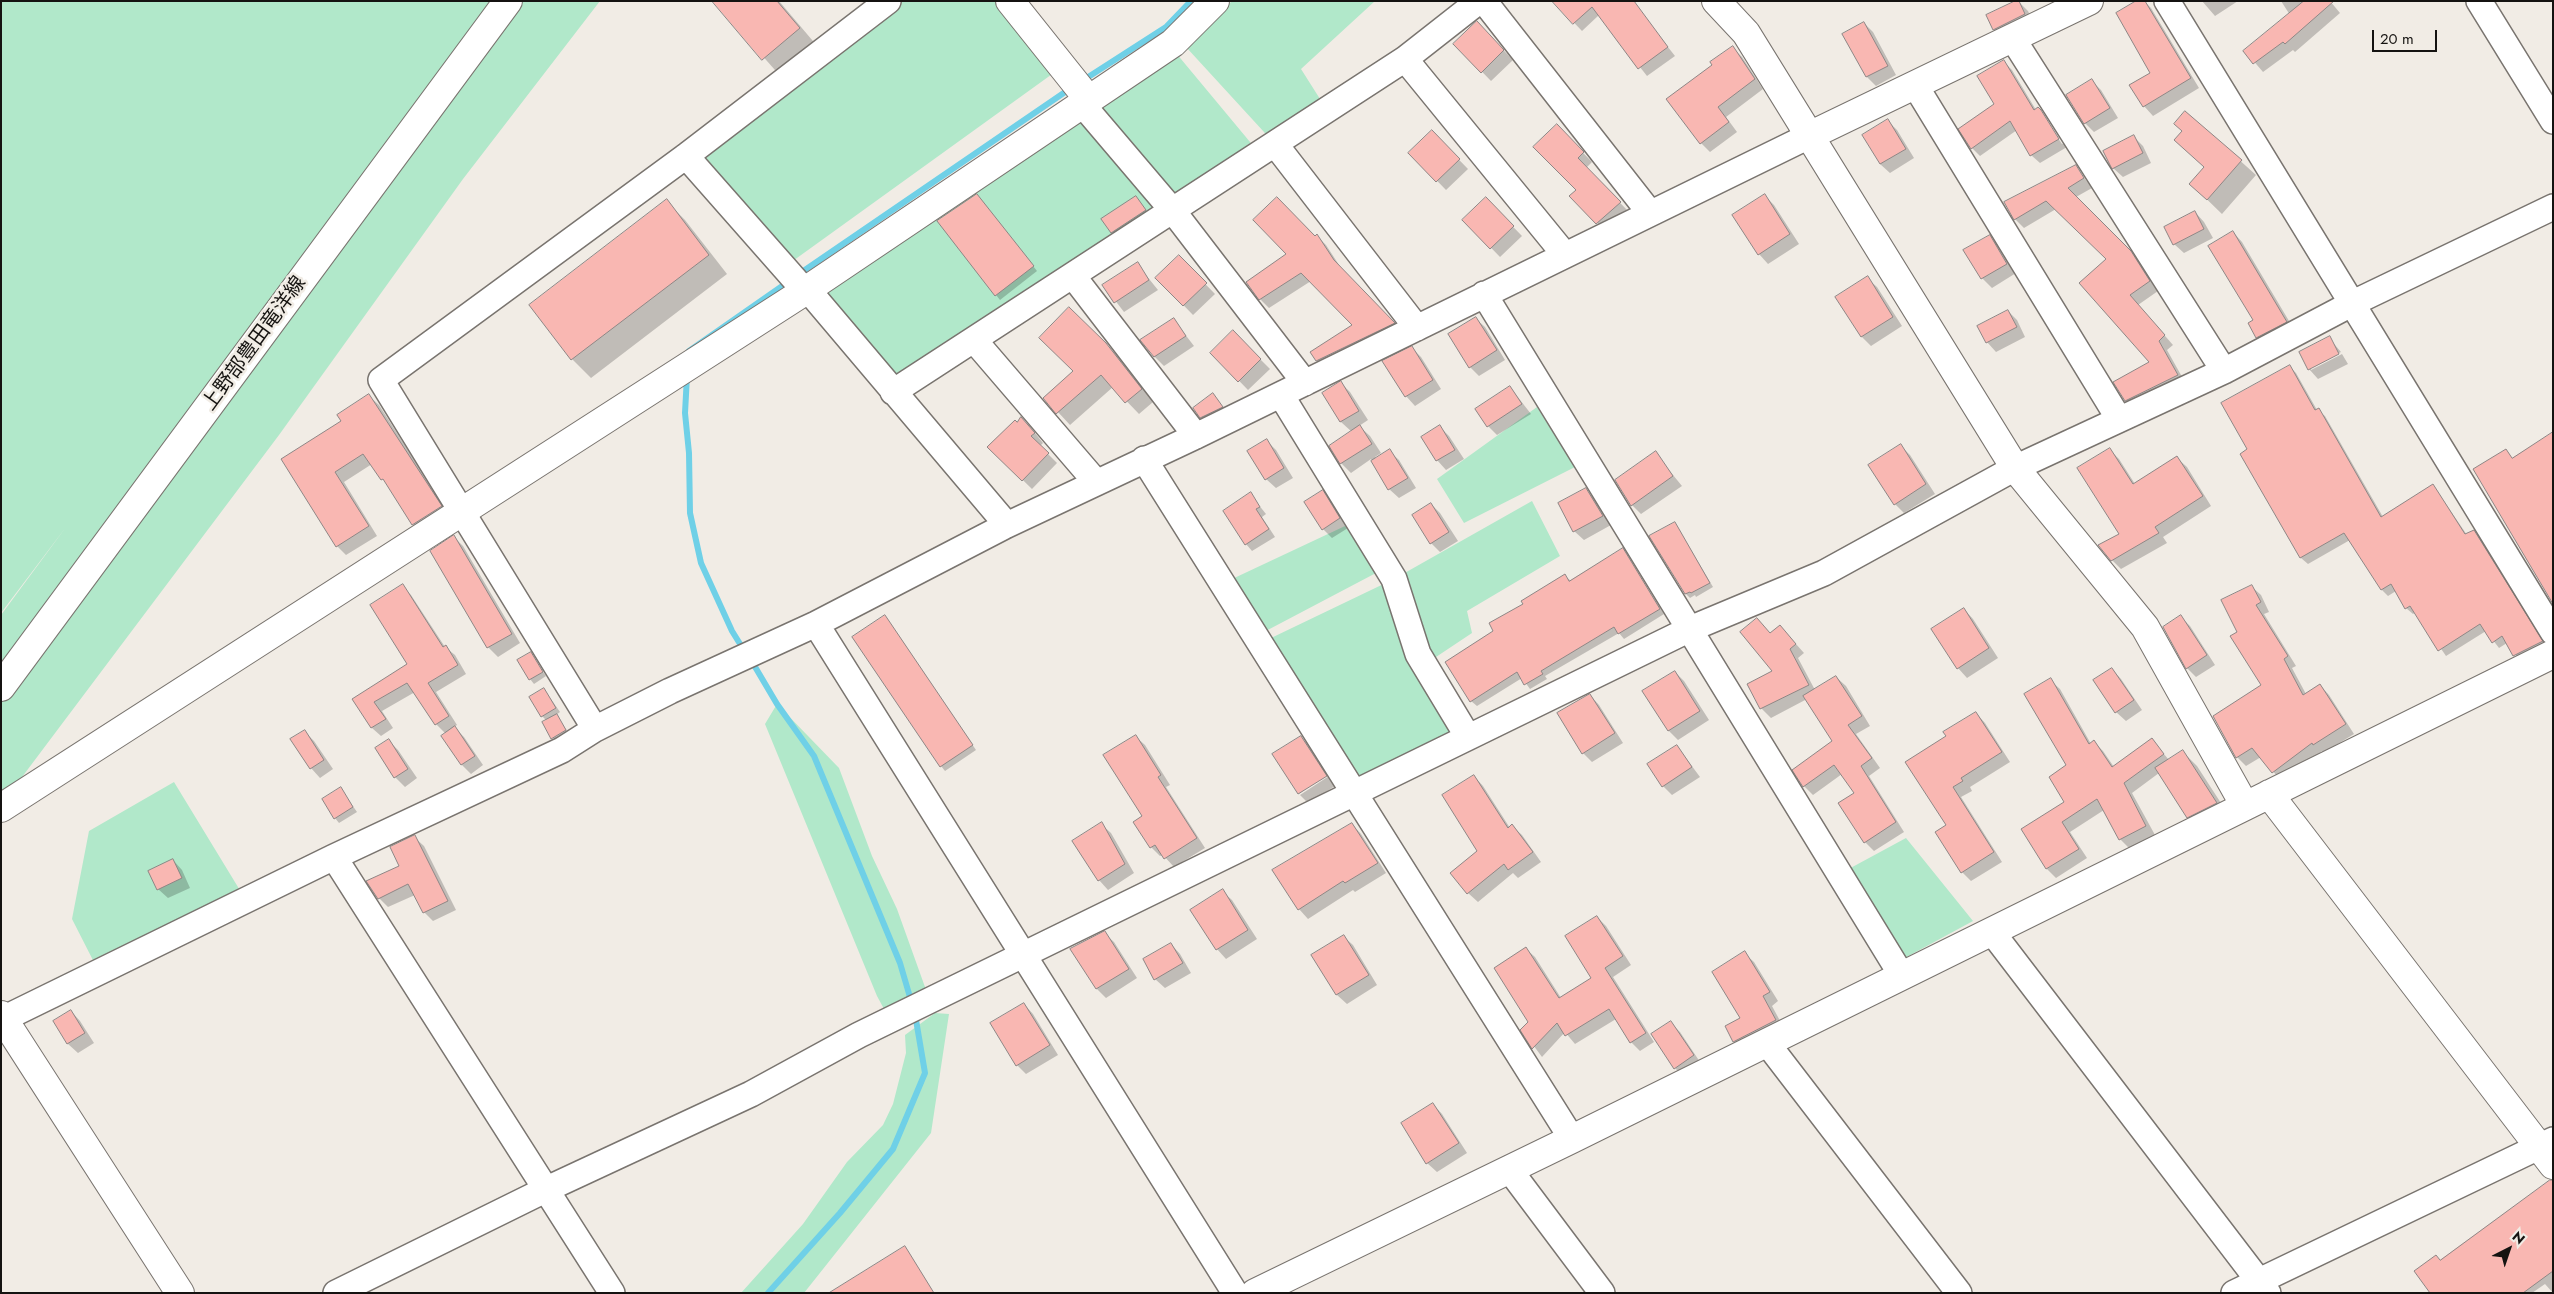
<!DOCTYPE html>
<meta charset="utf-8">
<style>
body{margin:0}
#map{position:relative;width:2554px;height:1294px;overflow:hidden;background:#f1ece5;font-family:Jost,sans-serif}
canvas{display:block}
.frame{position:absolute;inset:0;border:2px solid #151311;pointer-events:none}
.north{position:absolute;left:2484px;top:1224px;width:50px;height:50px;-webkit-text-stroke:4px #f1ece5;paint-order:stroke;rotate:41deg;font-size:14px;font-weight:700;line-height:20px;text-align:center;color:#151311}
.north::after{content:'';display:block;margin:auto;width:18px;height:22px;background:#151311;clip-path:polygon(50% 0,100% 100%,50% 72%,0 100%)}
.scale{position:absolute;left:2372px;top:30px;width:65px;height:22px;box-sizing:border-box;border:2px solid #151311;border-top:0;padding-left:6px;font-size:15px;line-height:18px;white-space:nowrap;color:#151311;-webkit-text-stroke:4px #f1ece5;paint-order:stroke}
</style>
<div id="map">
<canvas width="2554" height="1294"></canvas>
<div class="frame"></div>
<div class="north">N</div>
<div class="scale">20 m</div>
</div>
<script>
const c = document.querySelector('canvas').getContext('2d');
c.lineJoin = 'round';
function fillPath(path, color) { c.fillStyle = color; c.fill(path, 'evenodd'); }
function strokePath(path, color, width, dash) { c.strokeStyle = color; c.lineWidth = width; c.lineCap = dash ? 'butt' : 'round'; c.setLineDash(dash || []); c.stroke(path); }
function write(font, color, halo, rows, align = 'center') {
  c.font = font + ' Jost,"Noto Sans JP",sans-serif'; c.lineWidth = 5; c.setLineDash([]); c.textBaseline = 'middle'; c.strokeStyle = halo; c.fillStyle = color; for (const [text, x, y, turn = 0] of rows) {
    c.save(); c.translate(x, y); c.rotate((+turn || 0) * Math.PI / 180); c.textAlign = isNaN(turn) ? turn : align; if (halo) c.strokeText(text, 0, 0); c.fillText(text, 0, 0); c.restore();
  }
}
const green = new Path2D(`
 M1,1h599l-137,178 -184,256 -278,370v-190l65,-88 -65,86z
 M897,1h108l50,71 -265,191 -97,-112z
 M1232,1h143l-74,68 26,41 -52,34 -89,-97z
 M1176,53l84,101 -367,238 -81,-106z
 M1537,407l38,60 -111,56 -27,-44z
 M1532,501l28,55 -93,55 5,22 -48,32 44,72 -108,53 -91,-151 125,-60z
 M1345,526l31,47 -114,60 -32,-53z
 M777,704l62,64 33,88 25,53 33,92 -40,19 -13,-24 -112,-272z
 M174,782l67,110 -142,80 -27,-53 17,-88z
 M1906,838l67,83 -72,39 -56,-89z
 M935,1013l14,1 -18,119 -127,160h-63l62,-69 44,-62 36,-37 10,-21 13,-51 -1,-18z`);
const shadow = new Path2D(`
 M714,1h65l39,46 -36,31z
 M2018,1l10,10 6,13 -30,14 -10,-9z
 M2144,1l7,7 48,80 -46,28 -9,-10 7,-33z
 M2202,1h36l-23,15z
 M2281,1h49l10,12 -45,39 -2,-2 -30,22 -18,-21 45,-36z
 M1634,4l41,52 -28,20 -48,-61 -17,16 -24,-25z
 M1477,23l36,37 -22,21 -36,-37z
 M1864,23l9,9 23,43 -20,11 -9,-9z
 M1733,48l9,9 21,32 -37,28 11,15 -27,20 -9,-9 13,-77z
 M2004,62l8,8 24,40 9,6h-2l19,28 2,-1 -15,-23 18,27 -27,16 -9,-8 -14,-25 -37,26 -8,-8 24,-44z
 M2092,81l9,9 17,28 -24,14 -9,-9z
 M2186,112l70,63 -34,39 -31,-30 14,-16 -29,-28 7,-8z
 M1888,121l9,9 17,28 -24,15 -10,-9z
 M1556,125l36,37 -6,6 43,44 -23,20 -35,-36 6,-6z
 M1432,132l36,37 -22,21 -36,-37z
 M2134,137l9,9 8,17 -28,14 -10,-9z
 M2076,167l16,21 -16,9 63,64 19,30 -20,14 35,40 -6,5 19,34 -51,25 -9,-9 25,-38 -44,-103 -51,-50 -32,19 -9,-9z
 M1765,196l9,9 25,39 -31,20 -9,-10z
 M1136,198l18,22 -33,22 -9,-9z
 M1486,199l36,37 -22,21 -36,-37z
 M981,200l56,71 -37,29 -62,-79z
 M666,201l19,19 42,54 -136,104 -19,-19 -42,-54z
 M2195,212l9,10 9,16 -29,15 -10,-9z
 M2233,232l9,10 53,89 -29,15 -9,-9 -2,-16z
 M1317,236l9,9 17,26 60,61 -77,38 -9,-10 37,-35 -43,-44 -42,27 -9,-9z
 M1989,236l10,10 17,27 -24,15 -10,-10 -17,-28z
 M1179,257l36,37 -22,21 -36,-37z
 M1137,264l21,26 -34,22 -20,-26z
 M1867,278l10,9 25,39 -31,20 -9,-9 -25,-39z
 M2008,311l9,9 8,17 -29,15 -9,-10 -9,-16z
 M1475,318l10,9 20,33 -26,16 -9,-9z
 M1174,320l20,26 -30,20 -10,-10z
 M1233,332l37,37 -22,21 -36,-37z
 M2329,338l12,14 -30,15v3l31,-16 6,10 -30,15 -9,-10z
 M1105,343l13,13 35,46 -14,12 -26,-27 -43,38 -25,-27z
 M1412,348l9,9 20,32 -26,17 -9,-10z
 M2289,366l7,7 21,37 8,6 58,101 50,-32 34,50 7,-3 6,6 68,110 -27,14 -14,-19 -8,5 -13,-17 -40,25 -30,-44 -3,2 -7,-6 -10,-17 -8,5 -6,-6 -32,-50 -42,24 -7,-6 -60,-104 8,-4z
 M1341,383l9,9 18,28 -9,6 11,10 11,17 -6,4 1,2 13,-8 10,9 17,28 -17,10 -10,-9 -18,-30 -20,14 -10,-10 -10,-17 21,-14 -11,-10 -17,-28z
 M1510,387l21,27 -34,21 -9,-9z
 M1213,395l18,21 -20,10 -10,-9z
 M369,396l10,9 71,111 -28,18 -9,-10 -23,-37 -18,-23 -28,18 33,54 -31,19 -9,-9 -54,-87 60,-37z
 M1440,427l9,9 15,23 -18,11 -9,-10z
 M1031,428l12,15 -3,3 17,17 -25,26 -43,-42z
 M1267,441l9,9 17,28 -17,10 -10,-9 -17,-27z
 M1901,446l9,9 25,39 -31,19 -9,-9z
 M2110,450l9,9 16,25 42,-26 10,9 24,39 -48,31 4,6 -46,26 -9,-9 9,-25z
 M1655,453l27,33 -41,28 -9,-9z
 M1586,490l9,9 16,26 -27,15 -10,-9z
 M1322,492l10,9 16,27 -16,10 -9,-9z
 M1250,494l16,20 -4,3 13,20 -23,14 -6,-7z
 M1431,504l9,9 18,28 -18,11 -9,-9z
 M1675,523l38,64 -17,10 -1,-2 -5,3 -4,-4z
 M454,537l9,9 57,97 -22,14 -10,-10 -56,-96z
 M1623,550l41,64 -40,25 -5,-6 -74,43 2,3 -17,10 -8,-11 -45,28 -6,-5 24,-70 29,-26 41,-29 6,5z
 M402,586l9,9 34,52 10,8 11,19 -30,18 21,33 -3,2 10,10 19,28 -12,9 -9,-9 -16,-31 -10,-10 -21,-32 -33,19 11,17 -12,8 -9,-8 -19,-29 56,-35z
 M2251,586l10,9 8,17 -5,2 32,52 -4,2 14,26 14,-9 9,10 25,39 -31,19 -1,-2 -40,31 -21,-25 -15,9 -9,-9 26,-72 -25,-53z
 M1964,609l9,10 25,39 -31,20 -9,-10z
 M885,616l91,134 -31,21 -4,-5z
 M2181,617l9,9 25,39 -19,12 -9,-9z
 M1757,620l14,14 9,-8 24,27 -6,5 17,32 21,-13 10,9 24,40 -14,8 24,34 -11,8 35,56 -30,19 -9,-9 -9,-49 -14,-19 -29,21 -9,-9 29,-45 -26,-42 -36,19 -9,-9 -13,-25 25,-13z
 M530,653l16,23 -12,8 -4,-5z
 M2112,669l9,10 21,31 -16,11 -10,-9z
 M1675,672l9,9 25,39 -31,20 -9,-9 -25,-39z
 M2050,680l10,9 31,55 3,-2 9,9 11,16 38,-27 17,20 14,-8 14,14 33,51 -28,14 -14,-14 -29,-44 -27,20 23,42 -25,14 -10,-10 -16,-29 -34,22 17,26 -31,20 -9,-9 -25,-40 44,-27 1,-37z
 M544,689l16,23 -4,3 14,20 -13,8 -14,-20 4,-2 -5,-5z
 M1590,695l9,10 24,38 -31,19 -9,-9z
 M1976,713l9,10 25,39 -40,25 2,4 -11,6 41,65 -31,19 -9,-9 -15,-46v-90z
 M305,732l9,9 19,28 -13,9 -9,-10 -19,-28z
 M1135,736l10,9 25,40 -4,2 39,61 -31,19 -11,-12 -3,1 -9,-9 -7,-30z
 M1301,737l9,10 18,27 -29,20 -25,-39z
 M389,741l9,9 19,28 -12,9 -10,-10 -19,-28z
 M1677,746l23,31 -28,18 -9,-9z
 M1329,776l6,10 -27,17 -8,-8z
 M1474,776l9,10 27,42 2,-2 10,9 19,27 -23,16 -5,-5 -35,29 -10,-9 11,-41z
 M341,789l16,23 -18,11 -4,-5z
 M1101,824l10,9 23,40 -26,17 -9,-10z
 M1352,824l9,10 25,39 -31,19 -2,-2 -45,29 -9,-10z
 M414,837l10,9 32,64 -23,11 -9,-9 -9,-17 -27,12 -9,-9 22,-32z
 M173,860l9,10 8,18 -22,10 -10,-9z
 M1222,891l10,9 25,39 -31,20 -9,-10z
 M1597,917l9,9 25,39 -18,12 41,65 -14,9 -9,-9 -15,-23 -41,25 -10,-12 -23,25 -20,-27 7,-8 -3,-73 9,8 26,41 32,-20z
 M1104,933l10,9 23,36 -31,20 -9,-9 -25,-39z
 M1343,936l10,9 24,40 -30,19 -10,-9 -24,-39z
 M1171,944l9,10 11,19 -26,15 -10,-9z
 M1744,953l10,9 24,39 -6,5 13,24 -41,20 -10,-9 8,-23z
 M1024,1004l9,10 25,41 -32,19 -9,-9z
 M71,1011l9,10 14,22 -16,10 -10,-9 -13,-23z
 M1671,1023l9,9 22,33 -18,12 -9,-9z
 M1433,1104l9,10 25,39 -30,19 -10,-9z
 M2553,1191v102l-8,-9 -13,9h-100l9,-32z
 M905,1247l29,46h-84z`);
const stream = new Path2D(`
 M1082,81l84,-54 25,-26
 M799,274l272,-186
 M689,351l99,-69
 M687,376l-2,37 4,40 1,60 11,50 31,68 13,21
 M751,660l26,44 37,52 86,207 12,41
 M768,1293l72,-80 53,-64 32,-76 -10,-59`);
const building = new Path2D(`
 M712,1h65l23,27 -38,32z
 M1552,1h82l34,46 -30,22 -46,-62 -19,17z
 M2015,1h4l6,13 -32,16 -7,-15z
 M2136,1h9l46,77 -48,29 -14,-22 21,-12 -34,-60z
 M2304,1h30l-49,43 -2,-2 -30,22 -10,-13z
 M1477,21l27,29 -23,23 -28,-29z
 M1864,22l24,44 -22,11 -24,-43z
 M1733,46l22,33 -37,28 11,15 -29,22 -34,-45 46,-34 -2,-3z
 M2004,60l30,50 4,-3 3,3 18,29 -29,17 -20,-35 -39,28 -13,-20 36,-25 -17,-28z
 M2092,79l18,29 -26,16 -18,-29z
 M2185,111l57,49 -35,40 -18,-16 15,-17 -30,-27 8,-9 -8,-7z
 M1888,119l18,30 -26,15 -18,-29z
 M1557,124l27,28 -6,6 43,44 -25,22 -27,-28 7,-6 -43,-43z
 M1432,130l28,29 -24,23 -28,-29z
 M2134,135l9,18 -31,16 -9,-18z
 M2076,165l8,13 -16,10 63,63 19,30 -20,14 35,40 -6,6 19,34 -53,26 -12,-19 36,-20 -70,-79 27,-24 -60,-58 -32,19 -10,-18z
 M977,194l57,72 -39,30 -58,-75z
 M1765,194l25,40 -32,21 -26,-40z
 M1136,196l10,14 -35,23 -10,-14z
 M1277,197l38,39 2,-2 17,26 61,63 -79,38 -6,-9 42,-27 -51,-52 -42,27 -13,-18 40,-28 -33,-34z
 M1486,197l28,29 -24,23 -28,-29z
 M667,199l42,56 -138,105 -42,-55z
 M2195,211l9,18 -31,16 -9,-18z
 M2233,231l54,91 -31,16 -8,-15 5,-3 -45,-74z
 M1990,235l17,29 -26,15 -18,-29z
 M1179,255l28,28 -24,23 -28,-28z
 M1138,262l11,18 -35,23 -12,-18z
 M1868,276l25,41 -32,20 -26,-40z
 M1069,307l37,36 36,46 -17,14 -24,-28 -45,39 -13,-16 30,-27 -34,-33z
 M2008,310l9,17 -31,16 -9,-17z
 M1476,317l21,33 -28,18 -21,-34z
 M1174,318l12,18 -32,21 -14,-17z
 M1233,330l28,29 -23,23 -28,-29z
 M2330,336l9,18 -31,16 -9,-18z
 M1412,346l21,34 -28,17 -23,-36z
 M2290,365l25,45 4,-2 62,109 52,-33 32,50 9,-4 69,111 -30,15 -11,-20 -10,7 -12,-19 -42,27 -28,-45 -5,3 -14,-25 -10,6 -37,-57 -44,25 -60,-104 7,-5 -26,-46z
 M1341,381l18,30 -19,11 -18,-29z
 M1510,386l12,18 -35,23 -12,-18z
 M1213,393l10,14 -23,11 -7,-10z
 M369,394l73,112 -30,19 -29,-46 -2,1 -18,-26 -28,18 34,54 -33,21 -55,-88 60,-38 -4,-6z
 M1021,417l14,16 -4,3 18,17 -27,28 -35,-34 28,-27 2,2z
 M1360,425l12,19 -32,20 -11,-18z
 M1440,425l15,25 -19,11 -15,-24z
 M2553,432v172l-80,-135 33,-20 6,9z
 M1267,439l17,29 -19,12 -18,-29z
 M1901,444l25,40 -32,21 -26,-40z
 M2110,448l23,36 44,-28 26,40 -48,31 4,6 -48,28 -13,-16 21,-11 -42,-66z
 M1390,449l18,29 -20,12 -17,-29z
 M1656,451l17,25 -42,30 -16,-26z
 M1586,488l17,28 -30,16 -15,-29z
 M1323,490l17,28 -18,12 -18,-28z
 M1251,492l9,15 -4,2 13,20 -24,16 -22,-34z
 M1431,503l18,29 -19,12 -18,-29z
 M1675,522l35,61 -19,10 -1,-1 -5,2 -36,-58z
 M454,535l58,99 -25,14 -57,-97z
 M1623,548l37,61 -42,25 -4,-7 -73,44 2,3 -19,11 -7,-13 -47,30 -25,-40 48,-31 -4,-8 34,-19 -2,-3 44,-27 4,7z
 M403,584l40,63 3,-2 12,20 -30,18 21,33 -14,9 -28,-42 -33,19 12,17 -15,9 -19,-29 55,-35 -37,-59z
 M2252,585l9,17 -5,3 32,51 -4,3 19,36 17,-11 26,40 -33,21 -1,-2 -40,30 -20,-25 -16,10 -23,-42 48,-31 -31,-49 7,-4 -16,-32z
 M1964,608l25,40 -32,21 -26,-40z
 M885,615l88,130 -33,22 -88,-130z
 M2181,615l26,40 -21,14 -23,-42z
 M1757,618l13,15 10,-8 16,19 -6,5 19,36 -49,24 -13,-25 25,-13 -32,-39z
 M531,652l12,20 -14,8 -12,-20z
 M2112,668l22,32 -19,13 -22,-33z
 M1675,671l25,40 -32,20 -26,-40z
 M1836,676l26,40 -14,9 24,33 -11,8 35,56 -32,21 -26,-40 16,-10 -20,-28 -31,22 -11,-17 40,-29 -29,-45z
 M2051,678l38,66 5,-4 18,27 40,-29 12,16 -40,29 22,43 -27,14 -22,-41 -35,23 17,27 -33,20 -25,-40 43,-27 -15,-25 17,-12 -42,-71z
 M544,688l12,20 -15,9 -12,-20z
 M1590,694l25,39 -33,21 -25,-41z
 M1976,712l26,40 -41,26 2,3 -10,6 41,65 -33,21 -26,-41 11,-7 -41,-63 41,-26 -3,-4z
 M557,714l9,16 -15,9 -9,-17z
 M455,726l20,30 -14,9 -20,-29z
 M305,730l19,30 -14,9 -20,-30z
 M1136,735l25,40 -3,2 39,61 -33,21 -9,-14 -5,3 -17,-26 9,-6 -39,-61z
 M1301,736l26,40 -29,18 -26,-40z
 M389,739l19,30 -14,9 -19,-30z
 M1677,745l15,22 -30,20 -15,-23z
 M2183,750l34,53 -30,15 -32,-50z
 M1474,775l34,53 4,-4 21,28 -25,18 -4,-6 -37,30 -17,-21 27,-22 -35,-56z
 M341,787l12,20 -19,12 -12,-20z
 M1102,822l23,42 -27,17 -26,-40z
 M1352,823l26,40 -33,20 -2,-2 -45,29 -26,-40z
 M415,835l33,66 -25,12 -15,-29 -30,15 -12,-18 33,-15 -9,-19z
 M173,859l9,19 -25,12 -9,-19z
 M1223,889l25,41 -32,20 -26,-40z
 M1597,916l26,40 -18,12 41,65 -16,10 -21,-34 -44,27 -8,-13 -25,26 -12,-19 8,-8 -34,-54 32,-21 33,51 32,-20 -26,-42z
 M1105,931l24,38 -33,20 -26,-40z
 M1344,935l25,40 -33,20 -25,-40z
 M1171,943l12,20 -29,17 -11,-21z
 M1745,951l25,41 -7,4 13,24 -43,22 -8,-16 15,-8 -28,-46z
 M1024,1003l26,42 -34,21 -26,-43z
 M71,1010l14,23 -18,11 -14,-23z
 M1671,1021l23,34 -20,14 -23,-35z
 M1433,1103l26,40 -33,21 -25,-41z
 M2550,1180h3v91l-30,22h-93l-16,-22 22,-16 4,5z
 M905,1246l29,47h-105z`);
const minor = new Path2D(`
 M1484,1l166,212
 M2167,1l386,631
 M2479,1l74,120
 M2013,39l211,332
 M1405,59l160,196
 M1915,85l204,334
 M1082,104l91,107 132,172
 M1275,144l142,184
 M686,156l119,135 9,6 193,228
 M1073,276l123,160
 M1484,294l418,682
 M974,340l122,142
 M893,392l512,-333 74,-58
 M1281,395l113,184 24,75 50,83
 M1144,459l428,680
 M816,624l419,669
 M595,729l-214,-349 305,-224 202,-155
 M334,857l278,436
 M1992,932l276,361
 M1,1020l333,-163 228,-107 33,-21 75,-38 146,-67 191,-99 189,-89 615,-301
 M1767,1043l192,250
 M1509,1169l93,124
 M336,1293l211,-104 204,-95 108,-59 831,-406 134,-56 191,-105 209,-97 129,-68 200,-96
 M2234,1293l319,-153`);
const tertiary = new Path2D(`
 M1010,1l79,99
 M1716,1l30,32 269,435 130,159 100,179
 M1811,135l278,-134
 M2269,794l284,371
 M1,808l804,-517 368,-248 42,-42
 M1,1015l179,278
 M1255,1293l317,-154 981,-485`);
const secondary = new Path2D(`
 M1,687l507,-686`);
const streetNames = [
 ["上野部豊田竜洋線",255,344,-54]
];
fillPath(green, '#b1e8ca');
fillPath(shadow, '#0003');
strokePath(stream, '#6fd0e7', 6);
fillPath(building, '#f9b7b2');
strokePath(building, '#8e8685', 1);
strokePath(minor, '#79746f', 28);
strokePath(tertiary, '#79746f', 30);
strokePath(secondary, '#79746f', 30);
strokePath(minor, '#fff', 25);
strokePath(tertiary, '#fff', 28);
strokePath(secondary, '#fff', 28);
write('20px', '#151311', '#f1ece5', streetNames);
</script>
